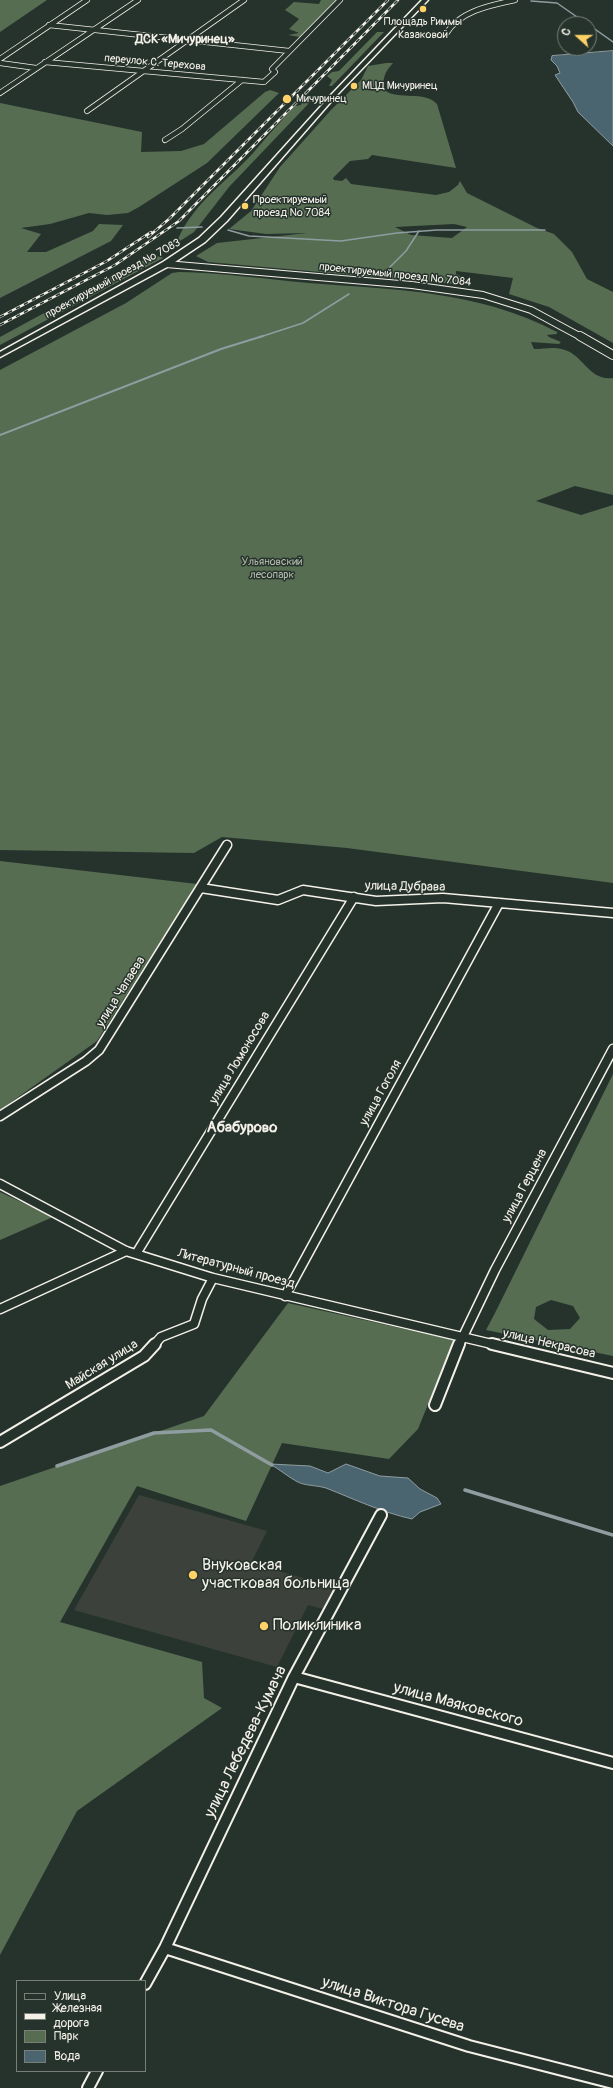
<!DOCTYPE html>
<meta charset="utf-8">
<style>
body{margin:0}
#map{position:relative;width:613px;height:2088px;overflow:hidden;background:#26332d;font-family:Pangolin,sans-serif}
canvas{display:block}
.legend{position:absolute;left:16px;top:1980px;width:130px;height:92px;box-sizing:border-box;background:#26332d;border:1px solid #787f78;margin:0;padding:5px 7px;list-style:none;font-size:12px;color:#f4f1e8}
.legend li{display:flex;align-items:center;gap:8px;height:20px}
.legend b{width:20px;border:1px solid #787f78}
.north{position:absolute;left:557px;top:16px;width:40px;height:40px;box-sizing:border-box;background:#26332d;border:1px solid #787f78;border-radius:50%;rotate:291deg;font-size:11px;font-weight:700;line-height:16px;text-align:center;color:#f4f1e8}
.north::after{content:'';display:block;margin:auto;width:14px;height:18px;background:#ffd166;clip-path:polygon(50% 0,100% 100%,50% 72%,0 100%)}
</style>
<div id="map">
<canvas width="613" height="2088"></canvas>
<ul class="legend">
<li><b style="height:5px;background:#26332d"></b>Улица</li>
<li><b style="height:5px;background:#f4f1e8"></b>Железная дорога</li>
<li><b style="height:11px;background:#566d51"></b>Парк</li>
<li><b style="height:11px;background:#4b6570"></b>Вода</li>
</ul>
<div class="north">С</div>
</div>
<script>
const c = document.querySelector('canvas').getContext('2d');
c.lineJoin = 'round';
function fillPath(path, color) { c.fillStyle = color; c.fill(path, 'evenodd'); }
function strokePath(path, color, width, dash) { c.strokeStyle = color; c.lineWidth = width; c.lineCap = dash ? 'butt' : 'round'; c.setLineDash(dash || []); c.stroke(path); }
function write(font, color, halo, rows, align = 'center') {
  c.font = font + ' Pangolin,sans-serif'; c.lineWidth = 3; c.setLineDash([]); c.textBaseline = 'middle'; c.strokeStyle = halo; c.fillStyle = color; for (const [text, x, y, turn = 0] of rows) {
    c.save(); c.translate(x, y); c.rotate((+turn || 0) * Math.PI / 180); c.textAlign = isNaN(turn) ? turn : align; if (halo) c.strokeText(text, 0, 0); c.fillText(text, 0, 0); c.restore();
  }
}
const built = new Path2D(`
 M139,1495l128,36 -16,32 83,24 -11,22 -15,-4 -31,62 -203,-57z`);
const green = new Path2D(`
 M0,0h47l-47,32z
 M321,0h17l-38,37 -12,-2 11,-2 -10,-4 10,-10 -14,-9 9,-8 25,2z
 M377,32h7l-52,54h-3l3,-6 -5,-4 5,-4 7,-1z
 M386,63h7c-8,9 -11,15 -9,27 15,11 40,0 53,14l19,64 -84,-13 -4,4 -18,2 -17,17 1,2 8,1 4,-3 5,6 85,11 13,-3 9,-7 2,-4 7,12 70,35 17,6 18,18 15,27 26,13v51l-64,-36 -40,-13 4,-16 -57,-7v3l6,3 -7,7 -247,-22 -12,-6 21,-13 90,-10 -41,1 -37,-5 22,-18 29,-44 51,-57 30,-30 7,-14zM454,224l13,3 -15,11 -41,-3 -16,-8z
 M270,90l9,3 -72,70 -68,44 -11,6 -21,2 -18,-2 -39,11 -29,4 20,6 -14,18h19l47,-21 6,-7 24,1 -12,16 -111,57v-195l142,29 -1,20 40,-1 23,-7 61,-52z
 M305,100h7l-83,87 -35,45 -14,9 -2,-2c16,-37 50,-58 76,-87 13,-16 27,-31 41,-46l6,-1 1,-3z
 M160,256l3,2 -163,87v-8l138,-75z
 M179,272c43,1 87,7 130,11 88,7 167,7 248,49v2l-10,1 2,2 12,5 -2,2 -28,-2 3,7c11,0 20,-3 31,1 19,6 24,31 48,28v117l-38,-9 -39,15 45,14 32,-10v378l-266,-35 -125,-11 -28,16 -194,-3v-480l126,-67 46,-30z
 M0,861l197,23 -100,157 -97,69z
 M613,1074v282l-127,-26 9,-17zM551,1300l22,6 7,12 -10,11 -22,1 -14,-11 2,-12z
 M0,1192l53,25 -53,23z
 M288,1303l166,37 -36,89 -29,30 -107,-16 -36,78 -109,-35 -77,136 142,40 2,36 18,10 -145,103 -77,144v-469l204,-70z`);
const water = new Path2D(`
 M613,51v95l-35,-34 -5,-10 -18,-27 5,-2 -3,-7 -6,-6 1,-4z
 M270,1464l40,2 18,7 18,-9 34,12 28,2 12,11 17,9 4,6 -21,8 -8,7c-31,-7 -58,-20 -86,-31 -10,-3 -22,-2 -30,-7 -9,-5 -17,-12 -26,-17z`);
const streamFar2 = new Path2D(`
 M531,1l26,2 30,21
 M589,25l24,17
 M177,228l25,-1
 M228,230l21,6 92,5 56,-8 40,-3h108
 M388,269l18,-18 13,-20
 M260,337l43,-14 46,-29`);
const streamFar1 = new Path2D(`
 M0,435l221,-86 42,-13`);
const stream = new Path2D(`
 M57,1466l97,-33 57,-3 61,35
 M465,1490l148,45`);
const minorFar2 = new Path2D(`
 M49,25l240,26
 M446,34c13,-23 45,-29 69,-34
 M0,59l87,-59
 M45,62l219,20 11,-10 -3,-3 68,-69
 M0,63l36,5
 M0,93l138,-93
 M87,111l157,-111
 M165,140l17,-11 60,-49`);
const minorFar1 = new Path2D(`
 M201,888l77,12 25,-10 73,11 67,-3 170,15
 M0,1116l86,-55 13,-11 128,-205
 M0,1184l126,67 87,27 283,67
 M136,1254l218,-357
 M285,1296l214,-393
 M0,1309l126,-58
 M154,1345l7,-8 33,-13 8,-25 11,-21
 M459,1345l36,-75 118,-221`);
const minor = new Path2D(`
 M492,1344l121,29
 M435,1405l24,-61
 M0,1442l144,-86 11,-12
 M294,1677l319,86
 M165,1948l304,98 144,37
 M145,1984l20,-36 129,-271 87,-162
 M88,2088l9,-17`);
const tertiaryFar1 = new Path2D(`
 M166,264l246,21 71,10 48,15 50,27`);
const tertiary = new Path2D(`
 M580,336l33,19`);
const secondary = new Path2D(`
 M422,0h6l-93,97 -108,124 -22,21 -36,24 -169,91v-5l163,-90 36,-24 22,-21 110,-122z`);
const rail = new Path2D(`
 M148,237l21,-18 219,-219
 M0,317l107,-56 44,-29
 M0,325l115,-60 64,-44 219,-221`);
const markers = [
 [423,9,4,"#ffd166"],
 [354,86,4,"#ffd166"],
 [287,99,5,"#ffd166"],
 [245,206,4,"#ffd166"],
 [193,1575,5,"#ffd166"],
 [264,1626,5,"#ffd166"]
];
const farPoinames = [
 ["Площадь Риммы",423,22,"center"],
 ["Казаковой",423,35,"center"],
 ["МЦД Мичуринец",362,86],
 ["Мичуринец",296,99],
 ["Проектируемый",253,200],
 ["проезд № 7084",253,213]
];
const farStreetnames = [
 ["переулок С. Терехова",155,63,5],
 ["проектируемый проезд № 7084",395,275,6],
 ["проектируемый проезд № 7083",113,279,-29]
];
const farParknames = [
 ["Ульяновский",272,562],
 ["лесопарк",272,575]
];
const farQuarternames = [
 ["ДСК «Мичуринец»",185,40]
];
const streetNames = [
 ["улица Дубрава",405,887,1],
 ["улица Чапаева",121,992,-58],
 ["улица Ломоносова",240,1058,-59],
 ["улица Гоголя",381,1093,-61],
 ["улица Герцена",525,1186,-62],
 ["Литературный проезд",236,1269,15],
 ["улица Некрасова",549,1344,13],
 ["Майская улица",102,1365,-32]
];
const quarterNames = [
 ["Абабурово",242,1128]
];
const nearPoinames = [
 ["Внуковская",202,1566],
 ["участковая больница",202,1584],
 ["Поликлиника",273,1626]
];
const nearStreetnames = [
 ["улица Маяковского",458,1705,15],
 ["улица Лебедева-Кумача",246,1742,-64],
 ["улица Виктора Гусева",393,2005,18]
];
fillPath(built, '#3c423b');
fillPath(green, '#566d51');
fillPath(water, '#4b6570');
strokePath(water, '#8f9da0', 1);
strokePath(streamFar2, '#8f9da0', 1.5);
strokePath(streamFar1, '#8f9da0', 2);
strokePath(stream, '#8f9da0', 3.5);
strokePath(minorFar2, '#f4f1e8', 6);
strokePath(minorFar1, '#f4f1e8', 11);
strokePath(minor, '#f4f1e8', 14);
strokePath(tertiaryFar1, '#f4f1e8', 8);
strokePath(tertiary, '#f4f1e8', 10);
strokePath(secondary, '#f4f1e8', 3);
strokePath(minorFar2, '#26332d', 4.5);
strokePath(minorFar1, '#26332d', 8);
strokePath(minor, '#26332d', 10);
strokePath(tertiaryFar1, '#26332d', 6);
strokePath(tertiary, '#26332d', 8);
fillPath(secondary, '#26332d');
strokePath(rail, '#f4f1e8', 2.5);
strokePath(rail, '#26332d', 1.5, [4.5]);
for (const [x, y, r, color] of markers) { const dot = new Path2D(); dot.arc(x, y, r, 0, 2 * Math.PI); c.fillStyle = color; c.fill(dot); strokePath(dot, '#26332d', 1.5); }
write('11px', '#f4f1e8', '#26332d', farPoinames, 'left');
write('11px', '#f4f1e8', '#26332d', farStreetnames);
write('11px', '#b5bcac', '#26332d', farParknames);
write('bold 13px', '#f4f1e8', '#26332d', farQuarternames);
write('13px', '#f4f1e8', '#26332d', streetNames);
write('bold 15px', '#f4f1e8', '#26332d', quarterNames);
write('16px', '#f4f1e8', '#26332d', nearPoinames, 'left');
write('16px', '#f4f1e8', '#26332d', nearStreetnames);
</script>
